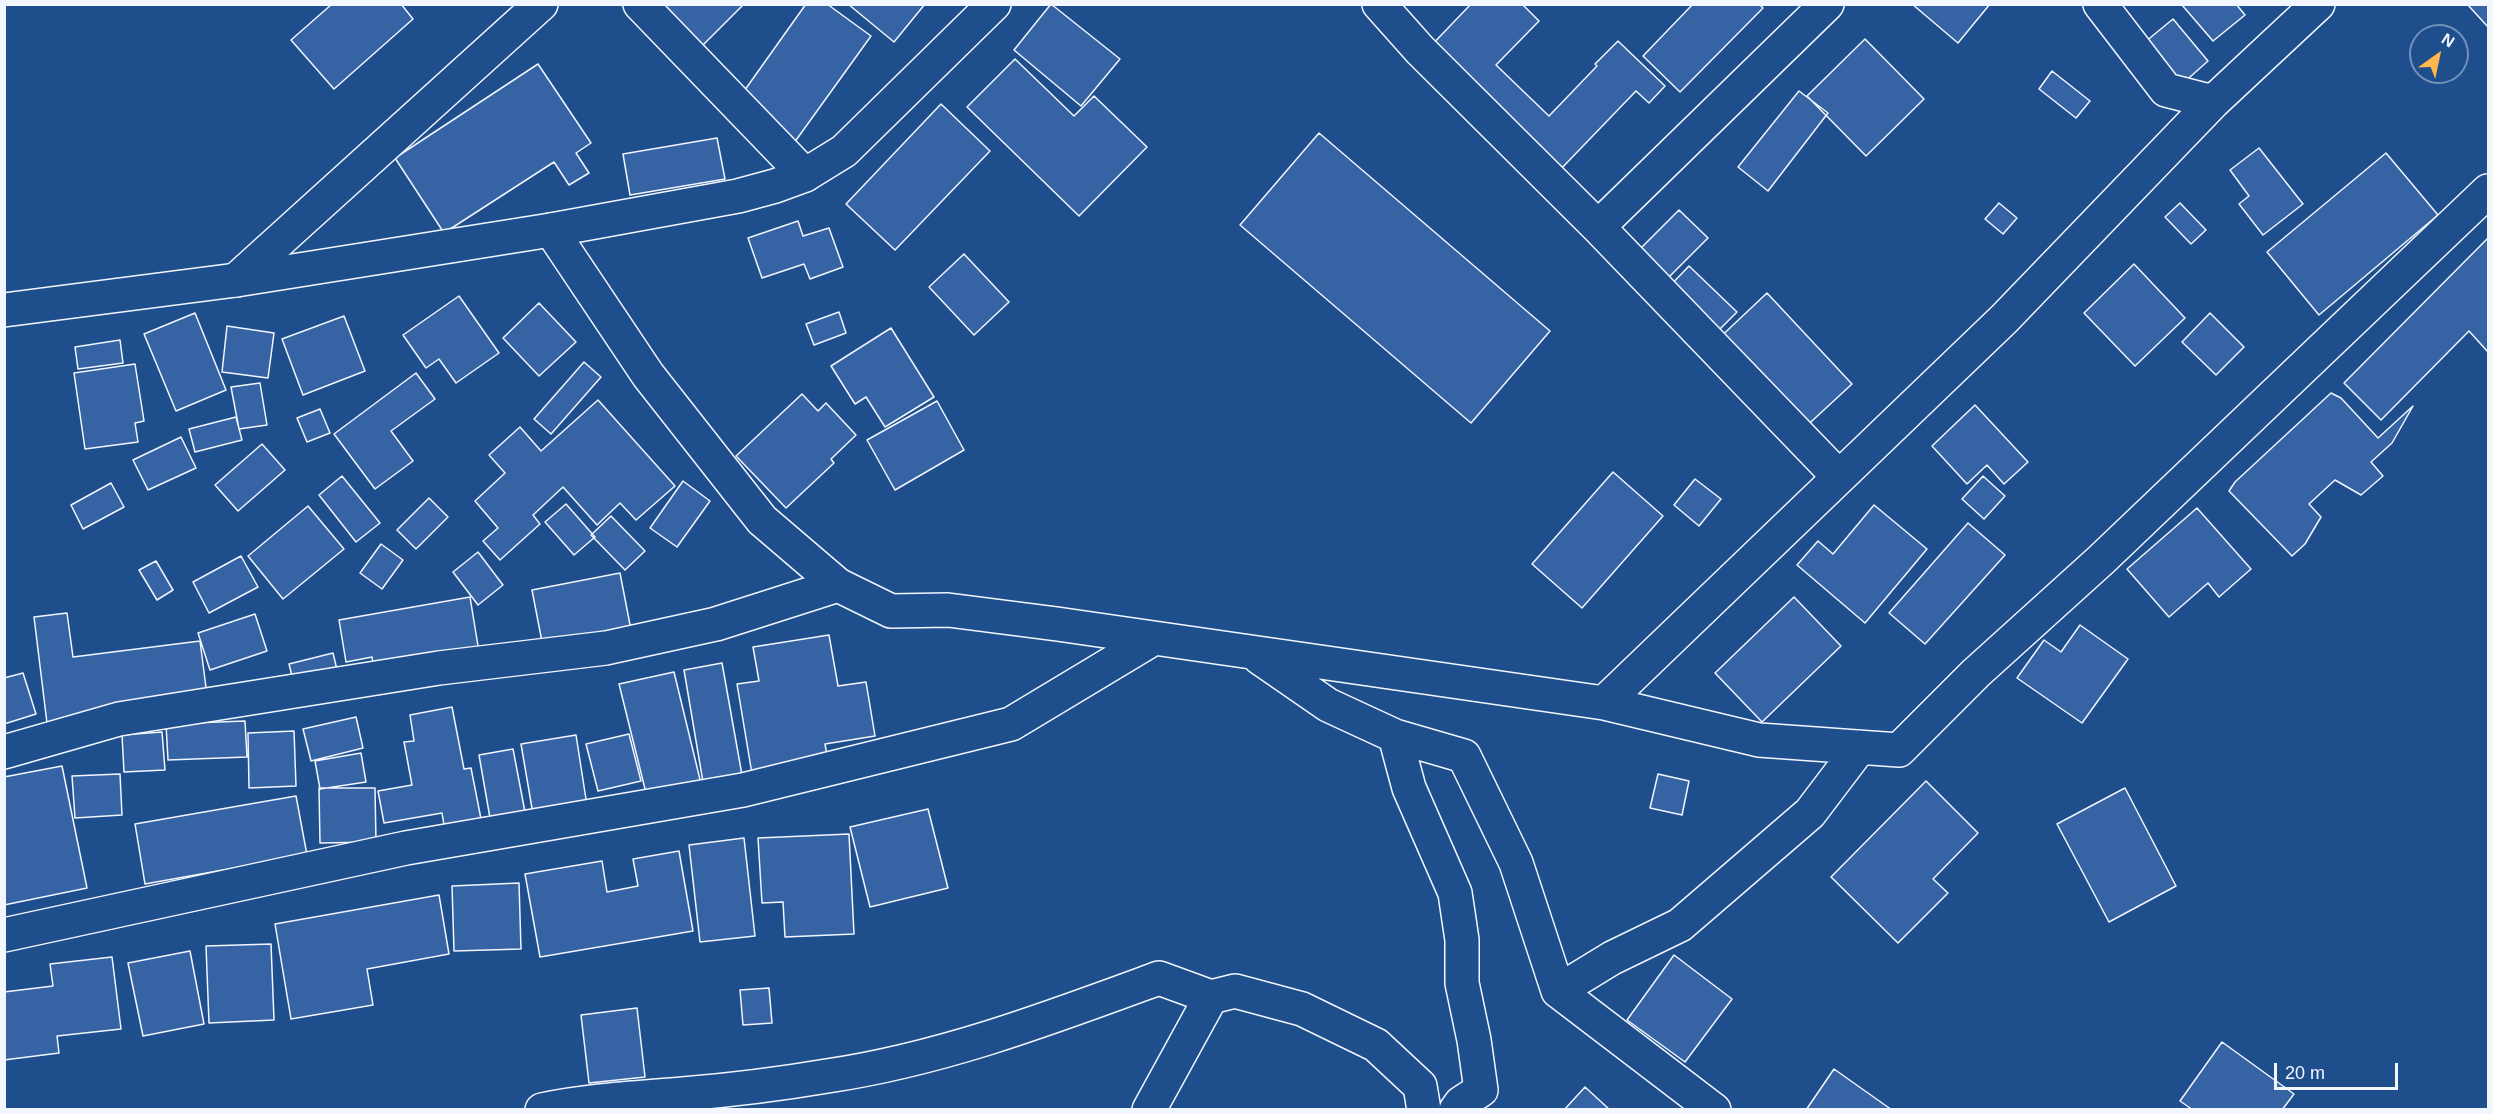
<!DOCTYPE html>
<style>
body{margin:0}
#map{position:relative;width:2493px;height:1114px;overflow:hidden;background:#1f4e8c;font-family:Helvetica,sans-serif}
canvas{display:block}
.frame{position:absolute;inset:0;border:6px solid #f2f6ff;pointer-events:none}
.north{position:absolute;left:2409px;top:24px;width:60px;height:60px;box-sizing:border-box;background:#1f4e8c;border:2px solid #7391ba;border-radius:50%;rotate:33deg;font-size:16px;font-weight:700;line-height:24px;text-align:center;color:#f2f6ff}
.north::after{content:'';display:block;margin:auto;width:21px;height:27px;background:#ffb74d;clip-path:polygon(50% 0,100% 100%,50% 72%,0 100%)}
.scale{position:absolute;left:2274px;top:1063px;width:124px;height:27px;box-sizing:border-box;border:3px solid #f2f6ff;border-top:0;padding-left:8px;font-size:18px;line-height:21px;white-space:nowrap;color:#f2f6ff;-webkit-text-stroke:4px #1f4e8c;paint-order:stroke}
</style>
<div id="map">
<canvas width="2493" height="1114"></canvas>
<div class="frame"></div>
<div class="north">N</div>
<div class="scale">20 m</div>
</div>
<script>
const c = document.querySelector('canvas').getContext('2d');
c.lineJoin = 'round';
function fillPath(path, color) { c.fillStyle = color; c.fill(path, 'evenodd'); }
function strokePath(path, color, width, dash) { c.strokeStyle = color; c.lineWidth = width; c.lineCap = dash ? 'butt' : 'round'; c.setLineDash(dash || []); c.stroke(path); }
const building = new Path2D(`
 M332,4h69l12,15 -79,70 -43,-49z
 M662,4h82l-45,45z
 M806,4h21l44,32 -77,107 -57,-42z
 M848,4h77l-31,38z
 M1051,4l69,55 -39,47 -67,-56z
 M1471,4h51l17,17 -43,44 53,51 48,-50 -2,-2 23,-23 47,45 -16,17 -13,-12 -79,82 -130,-123z
 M1693,4h66l4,4 -83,84 -37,-36z
 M1912,4h78l-32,39z
 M2236,4l9,11 -32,26 -31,-36z
 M2467,4h21v23z
 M2173,19l35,42 -27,24 -36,-43z
 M1865,39l59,60 -58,57 -59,-60z
 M1015,59l59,57 20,-20 53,51 -68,69 -112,-109z
 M538,64l53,79 -15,10 13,20 -20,12 -15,-23 -110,71 -49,-75z
 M2052,71l38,30 -14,17 -37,-29z
 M1799,91l29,22 -60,78 -30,-24z
 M941,104l49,47 -95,99 -49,-46z
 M1319,133l231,198 -79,92 -231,-198z
 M717,138l8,41 -95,16 -7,-41z
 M2259,148l44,56 -40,31 -24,-31 10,-8 -19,-26z
 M2386,153l52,62 -119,100 -52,-63z
 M1999,203l18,15 -14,16 -18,-15z
 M2180,203l26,27 -15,14 -26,-27z
 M1679,210l29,28 -47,47 -28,-29z
 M798,221l5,15 26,-8 14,39 -33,12 -6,-15 -42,14 -14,-40z
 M2488,238v114l-19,-21 -88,89 -37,-37z
 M964,254l45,48 -35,33 -45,-48z
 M2134,264l51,54 -50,48 -51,-53z
 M1689,266l48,46 -25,25 -47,-46z
 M1767,293l85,91 -53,49 -85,-90z
 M459,296l40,57 -43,30 -17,-24 -13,9 -23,-33z
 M539,303l37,39 -37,34 -36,-38z
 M839,312l7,21 -32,12 -8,-21z
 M195,313l31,77 -50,21 -32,-77z
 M2210,313l34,34 -28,28 -34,-33z
 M344,316l21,55 -62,24 -21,-56z
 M227,326l47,7 -6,45 -46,-6z
 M891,328l43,69 -49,30 -19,-30 -11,7 -24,-38z
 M120,340l3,23 -45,6 -3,-22z
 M584,362l17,15 -50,57 -17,-15z
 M135,364l9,57 -9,2 3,19 -53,7 -11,-76z
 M416,373l19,26 -44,32 22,30 -38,28 -41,-55z
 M260,383l7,42 -28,4 -8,-42z
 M2331,393l10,5 37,40 35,-32 -21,37 -21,19 12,14 -22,19 -26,-15 -26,24 12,13 -16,27 -13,12 -63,-65 6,-9z
 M802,394l16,17 8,-8 30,32 -25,24 3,4 -48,45 -50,-52z
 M598,400l77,86 -39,34 -16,-17 -23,22 -34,-38 -30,28 7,9 -40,36 -17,-19 15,-13 -23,-27 30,-28 -16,-18 31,-28 21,24z
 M937,401l27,49 -69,40 -28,-50z
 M1975,405l53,57 -24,22 -17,-19 -20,19 -35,-38z
 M320,409l10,24 -23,9 -10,-24z
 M236,417l6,23 -47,12 -6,-23z
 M181,437l15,31 -48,22 -15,-30z
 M262,444l23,26 -47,41 -23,-26z
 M1613,472l50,44 -81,92 -50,-44z
 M342,476l38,47 -24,19 -37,-47z
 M1983,476l22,20 -21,23 -22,-20z
 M1695,479l26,20 -22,27 -25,-21z
 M683,481l27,20 -33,46 -27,-19z
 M111,483l13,24 -41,22 -12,-24z
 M429,498l19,19 -32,32 -19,-19z
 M566,504l29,33 -21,18 -29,-33z
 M1874,505l53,44 -62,74 -68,-58 21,-24 15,13z
 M308,506l36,43 -61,50 -35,-43z
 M2197,508l54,61 -32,28 -11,-14 -39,34 -42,-48z
 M611,516l34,35 -20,19 -34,-35z
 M1968,523l37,32 -80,89 -36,-31z
 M381,544l22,16 -21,29 -22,-16z
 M478,552l25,33 -25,20 -25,-33z
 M241,556l17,31 -49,26 -16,-31z
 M156,561l17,29 -16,10 -18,-30z
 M620,573l11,57 -88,17 -11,-57z
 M470,597l9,55 -105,18 -2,-13 -26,5 -7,-42z
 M1794,597l47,49 -79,76 -47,-49z
 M67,613l6,44 127,-16 8,62 -161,20 -13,-106z
 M255,614l12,37 -57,19 -12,-37z
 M2080,625l48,34 -46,64 -65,-45 27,-38 17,12z
 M829,635l9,51 28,-4 9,54 -50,8 4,23 -76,13 -16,-96 22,-3 -6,-34z
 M333,653l6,25 -44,10 -6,-24z
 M722,663l20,112 -39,7 -19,-112z
 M674,672l29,120 -54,13 -30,-121z
 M23,673l13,41 -32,10v-46z
 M452,707l12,62 7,-1 10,51 -37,6 -2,-12 -58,10 -6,-32 34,-6 -8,-43 10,-1 -4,-26z
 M356,717l7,31 -52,13 -8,-32z
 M245,721l2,36 -79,3 -2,-36z
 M294,731l2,55 -47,2 -1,-55z
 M162,732l3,38 -41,2 -2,-37z
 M629,734l12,47 -43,10 -12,-47z
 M576,735l12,77 -54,8 -13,-76z
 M513,749l12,63 -35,6 -11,-63z
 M361,753l5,29 -46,7 -5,-28z
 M62,766l25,122 -83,17v-128z
 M120,774l2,41 -47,3 -3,-42z
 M1658,774l31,7 -7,34 -32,-7z
 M1926,781l52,52 -45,46 15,14 -50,50 -67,-66z
 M319,788h56l1,54 -56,1z
 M2125,788l51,98 -67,36 -52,-98z
 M296,796l11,59 -162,29 -10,-60z
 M928,809l20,79 -78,19 -20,-80z
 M849,834l5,100 -69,3 -2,-35 -21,1 -4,-65z
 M744,838l11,98 -55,6 -11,-97z
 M679,851l14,80 -153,26 -15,-83 77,-13 5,31 31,-6 -5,-27z
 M519,883l2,66 -67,2 -2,-65z
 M439,895l10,59 -82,15 6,36 -82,14 -16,-95z
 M271,944l3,76 -65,3 -3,-77z
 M190,951l14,73 -61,12 -15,-73z
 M1674,955l58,44 -47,63 -58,-42z
 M112,957l9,72 -64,7 2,17 -55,7v-68l49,-6 -3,-22z
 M769,988l3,35 -29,2 -3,-35z
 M637,1008l8,69 -56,6 -8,-68z
 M2222,1042l72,52 -12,16h-89l-13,-9z
 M1834,1069l58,41h-86z
 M1585,1087l25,23h-46z`);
const street = new Path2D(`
 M640,4l165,171
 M1379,4l41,46 178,177 240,249
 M2100,4l66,86 47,12
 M1598,227l229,-223
 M551,230l97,145 114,145 76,65 53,26 57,-1 109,14 547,79 155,37 140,10 77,-77 125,-113 387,-369
 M236,280l305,-276
 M1260,658l68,47 67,31 69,20 52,107 42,128 54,-33 68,-33 130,-112 50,-66
 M1604,703l400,-384 209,-217 105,-98
 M1395,736l14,52 46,105 7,47v43l12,57 7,50 -20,13 -5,7
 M4,752l115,-33 320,-51 167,-20 110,-24 122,-39
 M4,935l402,-87 337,-58 268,-66 143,-86
 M1558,991l156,119
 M542,1110c47,-10 94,-12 141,-16 48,-4 97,-10 144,-18 115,-17 223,-58 332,-98l52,19 24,-6 67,18 74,36 44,41 4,24
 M1149,1110l62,-113`);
const primary = new Path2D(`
 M4,310l232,-30 315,-50 187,-34 37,-10 30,-11 39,-24 150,-147`);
fillPath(building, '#3563a3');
strokePath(building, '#f2f6ff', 1.5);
strokePath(street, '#f2f6ff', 36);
strokePath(primary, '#f2f6ff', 36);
strokePath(street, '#1f4e8c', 33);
strokePath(primary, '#1f4e8c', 33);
</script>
